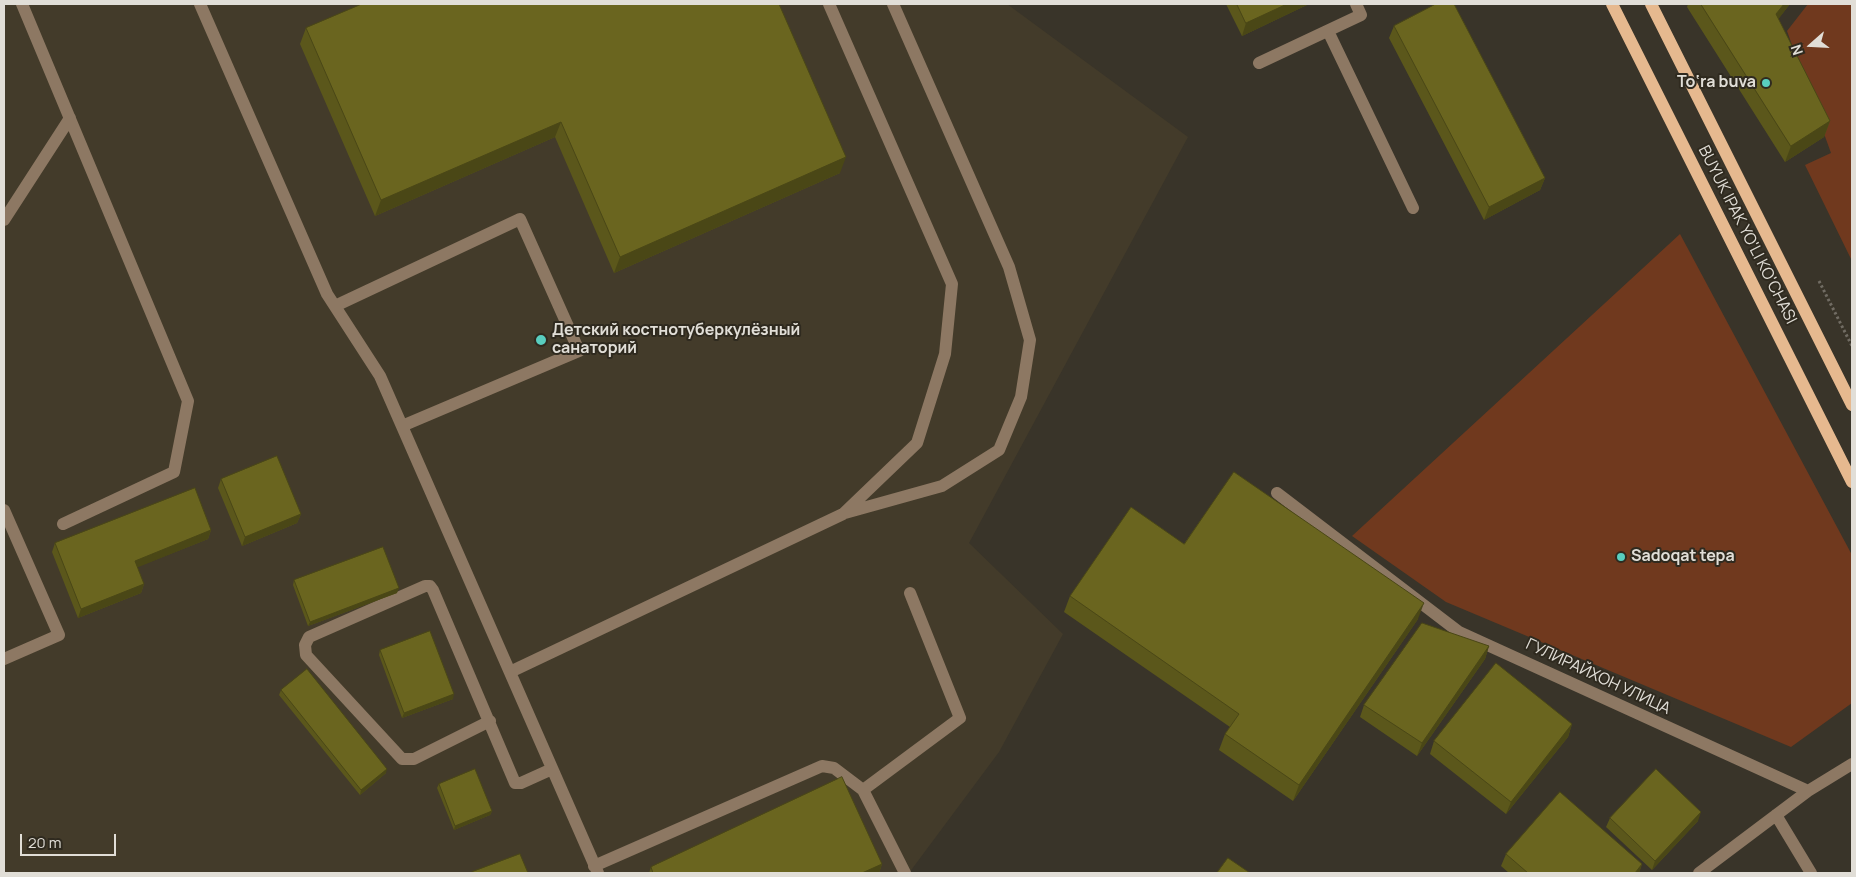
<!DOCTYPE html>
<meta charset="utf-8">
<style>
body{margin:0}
#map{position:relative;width:1856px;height:877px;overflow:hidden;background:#393429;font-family:Manrope,sans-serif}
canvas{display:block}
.frame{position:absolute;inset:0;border:5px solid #e1ded7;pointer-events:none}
.north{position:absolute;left:1786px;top:20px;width:50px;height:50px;-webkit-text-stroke:4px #2f2a1f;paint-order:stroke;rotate:251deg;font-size:14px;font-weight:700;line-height:20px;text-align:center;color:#e1ded7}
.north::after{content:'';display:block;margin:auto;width:18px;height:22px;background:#e1ded7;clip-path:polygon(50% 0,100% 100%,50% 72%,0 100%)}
.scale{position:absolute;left:20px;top:834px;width:96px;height:22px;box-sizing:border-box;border:2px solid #e1ded7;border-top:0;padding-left:6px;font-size:15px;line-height:18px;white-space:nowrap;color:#e1ded7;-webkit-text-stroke:4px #2f2a1f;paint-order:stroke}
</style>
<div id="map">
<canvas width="1856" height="877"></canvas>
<div class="frame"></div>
<div class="north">N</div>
<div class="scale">20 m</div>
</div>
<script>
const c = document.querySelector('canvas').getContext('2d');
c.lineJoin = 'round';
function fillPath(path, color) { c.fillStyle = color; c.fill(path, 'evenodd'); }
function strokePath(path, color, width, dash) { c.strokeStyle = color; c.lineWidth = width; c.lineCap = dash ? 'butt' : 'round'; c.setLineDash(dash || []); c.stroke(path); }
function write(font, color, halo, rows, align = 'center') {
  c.font = font + ' Manrope,sans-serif'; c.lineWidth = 4; c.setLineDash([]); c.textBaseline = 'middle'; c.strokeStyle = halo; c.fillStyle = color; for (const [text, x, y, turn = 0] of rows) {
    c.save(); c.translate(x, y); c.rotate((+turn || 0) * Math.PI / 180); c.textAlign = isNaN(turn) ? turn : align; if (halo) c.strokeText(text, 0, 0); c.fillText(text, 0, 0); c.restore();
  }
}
const built = new Path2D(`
 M4,4h1003l181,133 -219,406 94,91 -64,118 -90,121h-905z`);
const green = new Path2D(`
 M1808,4h44v257l-47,-96 26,-12 -44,-122z
 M1680,234l172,321v148l-61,44 -345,-145 -94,-66z`);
const path = new Path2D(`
 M1819,281l33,65`);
const minor = new Path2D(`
 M22,4l166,397 -14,71 -111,52
 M200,4l127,290 53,82 218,497
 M1328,31l85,177
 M1259,63l102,-48 -5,-11
 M4,220l66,-102
 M335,306l185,-87 59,132 -177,75
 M1277,493l182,139 349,159 -109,82
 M4,510l55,125 -55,24
 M845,513l97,-27 57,-36 22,-53 9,-57 -21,-73 -116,-263
 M510,672l333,-158 74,-71 28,-89 7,-70 -123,-280
 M490,721l-76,38h-12l-96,-104 -1,-10 4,-8 116,-51h5l3,4 82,193h6l31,-14
 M1808,791l44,-27
 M1776,815l35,58
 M594,866l228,-100 12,2 29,22
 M905,873l-42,-83 97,-72 -50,-125`);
const major = new Path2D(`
 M1612,4l240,478
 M1651,4l201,401`);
const wall = new Path2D(`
 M1226,4h83l-67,32z
 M1688,4h102l-12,15 52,102 -6,16 -39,25 -98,-155z
 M1394,26l151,152 -5,12 -56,30 -95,-182z
 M306,28l534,145 -226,100 -59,-136 -180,79 -75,-172z
 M221,479l80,35 -4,9 -55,23 -24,-58z
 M211,530l-3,9 -71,28 7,17 -3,9 -63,25 -26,-66 3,-9z
 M1184,544l234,75 -125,182 -74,-51 6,-16 5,-7 -166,-115 6,-16z
 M294,580l103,13 -89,33 -15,-41z
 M1489,646l-4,13 -68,97 -57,-39 4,-12z
 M380,650l73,49 -51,19 -23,-63z
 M281,690l105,83 -26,22 -81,-100z
 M1572,724l-4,13 -62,77 -76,-60 4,-13z
 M439,784l53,27 -2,4 -36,15 -17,-42z
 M1610,818l88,3 -46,49 -46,-43z
 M1506,854l136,10 -3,9h-130l-8,-7z
 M882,864l-3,9h-230l2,-6z`);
const shadedWall = new Path2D(`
 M1287,4h22l-67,32 4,-13z
 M1784,4h6l-20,26 6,-16z
 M1830,121l-6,16 -39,25 6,-16z
 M561,122l-6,15 -180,79 6,-16z
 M846,157l-6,16 -226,100 6,-16z
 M1545,178l-5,12 -56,30 5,-13z
 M301,514l-4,9 -55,23 3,-9z
 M211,530l-3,9 -77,31 4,-9z
 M144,584l-3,9 -63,25 3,-9z
 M399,588l-2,5 -89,33 2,-4z
 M1424,603l-6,16 -125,182 6,-16z
 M1489,646l-4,13 -68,97 5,-13z
 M454,694l-1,5 -51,19 2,-5z
 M1572,724l-4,13 -62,77 5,-12z
 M387,769l-1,4 -26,22 1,-5z
 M492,811l-2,4 -36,15 1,-4z
 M1701,812l-3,9 -46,49 3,-9z
 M882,864l-3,9h-17z
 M1642,864l-3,9h-4z`);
const building = new Path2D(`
 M362,4h417l67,153 -226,100 -59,-135 -180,78 -75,-172z
 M1237,4h50l-41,19z
 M1436,4h18l91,174 -56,29 -95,-181z
 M1701,4h83l-8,10 54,107 -39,25z
 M277,456l24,58 -56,23 -24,-58z
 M1234,472l190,131 -125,182 -74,-51 14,-20 -169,-118 61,-89 53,37z
 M195,488l16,42 -76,31 9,23 -63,25 -26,-66z
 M383,547l16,41 -89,34 -16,-42z
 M1422,623l67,23 -67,97 -58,-38z
 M430,631l24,63 -50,19 -24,-63z
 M1496,663l76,61 -61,78 -77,-61z
 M307,669l80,100 -26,21 -80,-100z
 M475,769l17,42 -37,15 -16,-42z
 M1656,769l45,43 -46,49 -45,-43z
 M842,777l40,87 -20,9h-209l-2,-6z
 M1560,792l82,72 -7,9h-107l-22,-19z
 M520,854l8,19h-56v-1z
 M1228,858l22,15h-33z`);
const markers = [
 [1766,83,5,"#59cebf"],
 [541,340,6,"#59cebf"],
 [1621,557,5,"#59cebf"]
];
const poiNames = [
 ["To‘ra buva",1756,83,"right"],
 ["Детский костнотуберкулёзный",552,331],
 ["санаторий",552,349],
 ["Sadoqat tepa",1631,557]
];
const streetNames = [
 ["BUYUK IPAK YO'LI KO'CHASI",1747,235,63],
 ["ГУЛИРАЙХОН УЛИЦА",1598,677,25]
];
fillPath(built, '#433b2a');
fillPath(green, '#70391e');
strokePath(path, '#716c63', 3, [2.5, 2.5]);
strokePath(minor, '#8d7863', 12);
strokePath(major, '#e6b98f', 12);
fillPath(wall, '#5b571b');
fillPath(shadedWall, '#4a4716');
fillPath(building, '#6a651f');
strokePath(building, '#4a4716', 1);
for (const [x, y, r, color] of markers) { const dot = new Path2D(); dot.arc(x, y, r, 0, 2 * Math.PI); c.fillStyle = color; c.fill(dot); strokePath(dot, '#2f2a1f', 2); }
write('bold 16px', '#e1ded7', '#2f2a1f', poiNames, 'left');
write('16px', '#e1ded7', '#2f2a1f', streetNames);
</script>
